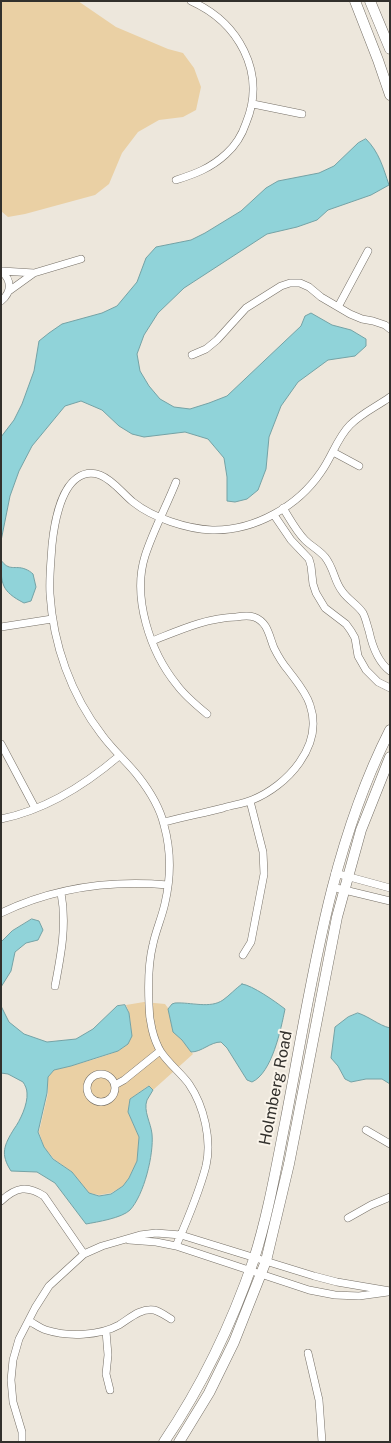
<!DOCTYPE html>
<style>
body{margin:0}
#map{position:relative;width:391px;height:1443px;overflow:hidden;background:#ede7dc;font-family:"Public Sans",sans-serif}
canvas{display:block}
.frame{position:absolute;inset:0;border:2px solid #32302c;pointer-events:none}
</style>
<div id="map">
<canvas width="391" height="1443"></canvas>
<div class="frame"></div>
</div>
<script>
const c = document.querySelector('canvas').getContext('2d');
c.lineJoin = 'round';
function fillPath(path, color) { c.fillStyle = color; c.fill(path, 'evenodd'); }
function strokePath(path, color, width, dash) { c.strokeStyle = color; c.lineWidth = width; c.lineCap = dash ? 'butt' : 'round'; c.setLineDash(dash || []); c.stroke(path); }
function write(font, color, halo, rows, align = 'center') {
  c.font = font + ' "Public Sans",sans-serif'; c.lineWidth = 4; c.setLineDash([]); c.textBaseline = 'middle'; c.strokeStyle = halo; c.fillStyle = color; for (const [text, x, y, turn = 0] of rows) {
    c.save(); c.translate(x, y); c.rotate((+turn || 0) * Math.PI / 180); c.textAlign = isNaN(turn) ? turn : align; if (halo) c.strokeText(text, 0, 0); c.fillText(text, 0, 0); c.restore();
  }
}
const green = new Path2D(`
 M1,1h77l38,26 52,22 15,4 11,15 7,19 -5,23 -13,7 -24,3 -21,12 -16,21 -13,31 -14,11 -70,19 -17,3 -7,-6z
 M144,1002l21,2 3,4 5,23 9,9 11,14 -40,36 -5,-4 -18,13 -2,13 11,25 -2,24 -8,17 -6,8 -12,7 -12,2 -10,-2 -17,-21 -18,-13 -10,-12 -5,-15 9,-39v-16l6,-7c14,-3 27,-7 41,-11 17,-6 39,-9 36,-32 -1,-8 -1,-14 -5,-22z`);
const water = new Path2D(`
 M366,139c13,13 17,28 23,46l-18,10 -43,15 -11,10 -20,7 -30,7 -83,54 -26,25 -14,22 -7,19 3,17 9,15 11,13 14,8 16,2 19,-6 18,-7 74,-70 4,-10 6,-3 21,12 19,5 15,9v7l-11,10 -27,4 -30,22 -17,24 -12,31 -3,32 -8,21 -11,9 -12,3 -8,-1v-24l-3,-19 -16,-19 -23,-7 -41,5 -12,-3 -13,-8 -17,-16 -21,-9 -16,5 -33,40 -13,25 -9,25 -9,45v-104l13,-17 8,-16 12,-33 5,-30 10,-8 13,-9 40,-11 15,-7 20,-24 9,-24 10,-11 35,-7 14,-7 36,-22 25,-23 12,-7 41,-8 15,-7 24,-23z
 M1,560c8,12 14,5 24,9 3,1 6,3 8,5l3,13 -5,14 -7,2c-23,-12 -23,-19 -23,-43z
 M32,919l7,2 4,9 -5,10 -12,3 -11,9 -4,19 -10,16v-45l11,-11z
 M242,984c10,1 34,18 43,25 -4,20 -13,64 -33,73l-5,-2 -20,-32 -6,-6c-11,0 -19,10 -30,10l-9,-12 -9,-8 -5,-23 4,-5 3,-1c16,-1 35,6 48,-3 7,-5 12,-11 19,-16z
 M125,1005l4,8 3,23 -4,8 -10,7 -47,15 -17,4 -6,7 -1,16 -9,39 6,15 9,12 19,13 17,21 10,3 12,-2 12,-8 6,-8 8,-17 2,-24 -11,-25 2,-13 19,-13 4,4c-2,3 -4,7 -6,10 -4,11 4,23 5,34 2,20 -8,61 -22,76 -8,8 -33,12 -44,14l-31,-41 -18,-11 -26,-1c-11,-17 -7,-26 3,-42 6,-8 14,-25 13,-36 0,-4 -2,-8 -4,-11l-15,-8 -7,-1v-67l8,16 15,12 23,8 29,-3 17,-10 24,-23z
 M358,1013c12,4 20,12 32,15v56l-8,-5h-16l-15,3 -6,-3 -7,-13 -7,-8 4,-31 13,-10z`);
const street = new Path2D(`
 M253,104l49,10
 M176,180c19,-6 35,-12 50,-26 9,-8 16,-19 20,-31 21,-51 -8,-101 -55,-122
 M1,271c11,9 11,21 0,30
 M2,271l32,2
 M9,291l25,-18 47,-14
 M338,307l30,-56
 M192,355l14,-6 11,-9 29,-32 35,-22 9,-3h10l9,4 12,10 29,17 12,5 11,2 12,4 5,4
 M333,452l26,14
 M176,482c-10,25 -23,49 -31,74 -13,41 5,96 32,129 8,11 19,20 30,29
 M283,508c7,11 13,23 22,32 6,6 14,10 20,17 9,11 9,24 17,34 6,9 15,13 21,22 3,6 4,12 6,18 3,14 9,31 21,40
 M274,515l17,25 18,19 2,7 2,18 3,9 9,15 21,16 5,7 4,7 3,18 8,14 12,12 12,6
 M1,627l51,-8
 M152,641c28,-11 54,-23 84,-24 6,-1 12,-2 18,0 14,5 15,19 20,31 4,8 8,15 14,22 8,11 18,22 22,35 14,41 -23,81 -58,95 -9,4 -20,5 -29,8 -20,5 -40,9 -59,14
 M1,744l34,64
 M1,819c45,-9 84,-34 118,-63
 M335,873l55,15
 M332,887l58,14
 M1,913c52,-25 110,-33 167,-28
 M243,955l8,-13 13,-68 -1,-22 -13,-51
 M55,986c6,-31 12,-62 6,-93
 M87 1088a14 14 0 1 1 28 0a14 14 0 1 1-28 0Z
 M115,1085l9,-5 36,-29
 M366,1130l24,14
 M1,1201c15,-14 26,-16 43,-5l40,58
 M348,1218l23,-13 19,-8
 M129,1240l27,2 20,4 133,44 26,5 24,1 29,-4
 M176,1246c11,-25 23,-53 30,-80 6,-26 -2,-60 -17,-82 -8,-11 -20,-20 -28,-32 -8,-13 -12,-32 -12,-47 -1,-20 -1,-41 4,-61 3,-14 9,-27 12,-41 6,-26 6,-53 -1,-78 -4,-17 -15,-35 -26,-49 -11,-14 -25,-26 -36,-41 -31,-40 -49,-91 -52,-141 -1,-16 1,-33 2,-49 2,-20 8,-55 25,-67 7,-5 15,-6 23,-3 13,5 22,18 33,27 20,16 54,27 79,28 43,1 86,-24 109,-58 11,-15 16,-34 29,-47 12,-12 26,-18 40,-28
 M29,1321c6,3 11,7 17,9 22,7 53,6 73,-5 10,-6 21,-17 35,-15 5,1 12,6 17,9
 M106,1331l2,24 -2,19 4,16
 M308,1353l11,47 3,42
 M22,1442v-10l-9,-30 -2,-22 2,-20 6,-21 16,-31 14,-22 35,-32 18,-8 38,-11 16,-2 25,2 133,41 23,6 53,9`);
const secondary = new Path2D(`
 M355,1l23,59 12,35
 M370,1l20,48
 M164,1442c38,-56 68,-119 90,-183 14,-44 22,-91 31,-136 26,-133 43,-271 105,-393
 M179,1442l30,-49 25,-51 32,-81 23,-97 48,-247 24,-87 29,-73`);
const streetNames = [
 ["Holmberg Road",276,1088,-79]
];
fillPath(green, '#ead0a4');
fillPath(water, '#90d3d9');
strokePath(water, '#74a2a5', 1);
strokePath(street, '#767067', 8);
strokePath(secondary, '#767067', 11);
strokePath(street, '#fff', 7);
strokePath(secondary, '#fff', 10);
write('16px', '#32302c', '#faf4ea', streetNames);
</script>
